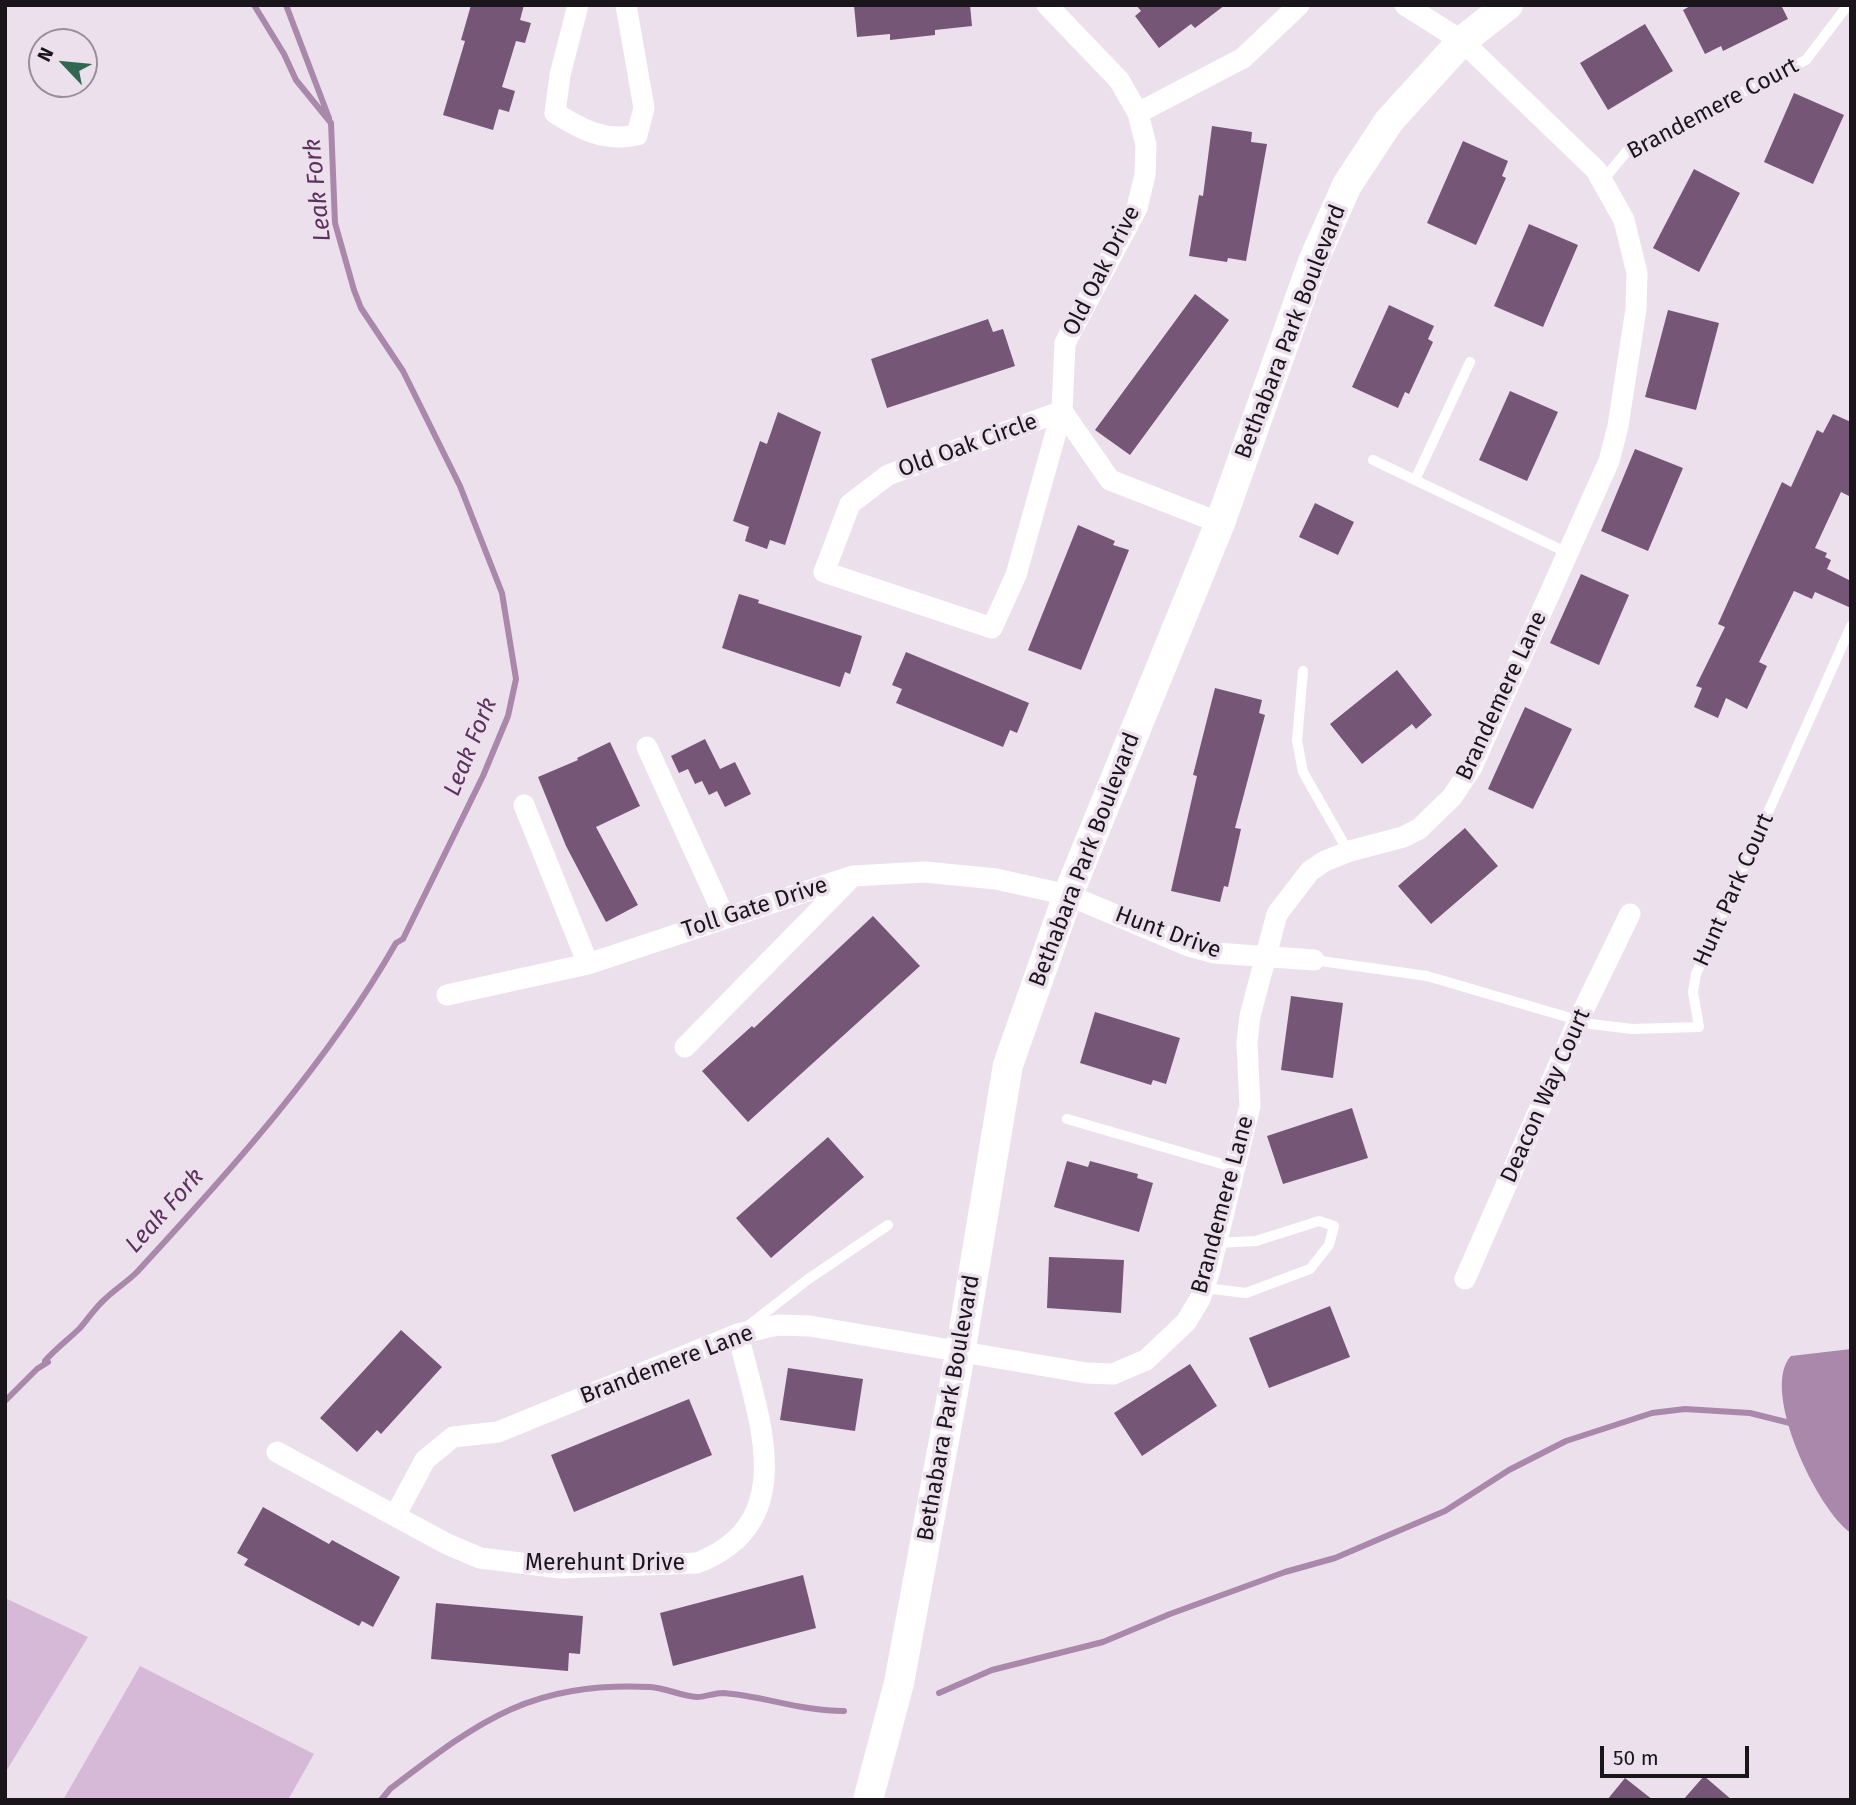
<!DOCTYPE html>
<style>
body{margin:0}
#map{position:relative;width:1856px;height:1805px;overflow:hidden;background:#ede0ed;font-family:"Fira Sans",sans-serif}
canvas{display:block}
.frame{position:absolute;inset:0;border:7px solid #1a151a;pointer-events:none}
.north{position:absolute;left:28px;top:28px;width:70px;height:70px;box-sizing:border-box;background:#ede0ed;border:2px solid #998f99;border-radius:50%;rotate:296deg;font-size:19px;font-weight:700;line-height:28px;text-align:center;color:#1a151a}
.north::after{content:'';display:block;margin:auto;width:24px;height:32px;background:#306850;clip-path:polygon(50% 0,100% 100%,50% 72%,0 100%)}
.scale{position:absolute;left:1600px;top:1746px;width:149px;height:32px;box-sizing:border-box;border:4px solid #1a151a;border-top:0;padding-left:9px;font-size:21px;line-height:24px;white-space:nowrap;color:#1a151a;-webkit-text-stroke:5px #ede0ed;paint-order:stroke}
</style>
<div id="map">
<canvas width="1856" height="1805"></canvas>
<div class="frame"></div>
<div class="north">N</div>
<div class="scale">50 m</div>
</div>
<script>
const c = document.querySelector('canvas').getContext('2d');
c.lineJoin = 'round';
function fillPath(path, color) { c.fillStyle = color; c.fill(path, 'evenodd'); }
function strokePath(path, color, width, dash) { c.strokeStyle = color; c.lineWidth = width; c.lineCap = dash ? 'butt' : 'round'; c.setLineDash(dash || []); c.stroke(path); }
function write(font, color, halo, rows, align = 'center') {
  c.font = font + ' "Fira Sans",sans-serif'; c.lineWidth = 7; c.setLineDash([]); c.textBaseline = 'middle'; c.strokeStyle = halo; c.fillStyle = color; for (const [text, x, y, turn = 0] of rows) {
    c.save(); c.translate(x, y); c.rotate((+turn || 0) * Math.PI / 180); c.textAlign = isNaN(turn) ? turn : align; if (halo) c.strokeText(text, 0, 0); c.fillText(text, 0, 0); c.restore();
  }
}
const green = new Path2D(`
 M5,1598l83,39 -83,136z
 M140,1666l174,88 -26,46h-225z`);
const water = new Path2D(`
 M1851,1349v184c-33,-21 -92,-144 -60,-177z`);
const stream = new Path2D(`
 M286,5l43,113
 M5,1401l32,-32 11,-7 -3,-1c11,-13 24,-22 35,-33 8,-9 15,-20 24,-28 10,-10 23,-18 33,-28 94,-102 190,-208 259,-329l7,-4 80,-163 25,-60 8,-37 -14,-86 -42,-107 -57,-115 -42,-63 -7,-18 -19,-67 -4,-100 -35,-43 -12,-26 -30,-49
 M939,1693l53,-23 111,-28 67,-28 115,-42 50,-14 110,-47 64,-41 57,-29 86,-28 33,-4 65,4 44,11
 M381,1800l9,-11c91,-69 139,-107 260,-102 16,1 31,9 47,10 8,0 17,-4 26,-4 41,3 77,18 121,18`);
const building = new Path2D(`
 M471,5h53l-4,15 11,3 -6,20 -9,-2 -14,46 13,4 -6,21 -10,-3 -6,21 -50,-15 22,-74 -4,-1z
 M854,5h116l2,21 -37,4v5l-45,5v-6l-33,3z
 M1136,5h89l-30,23 -4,-4 -32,24 -24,-32 6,-5z
 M1692,5h89l7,14 -65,32 -2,-5 -16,8 -22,-44z
 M1645,24l28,47 -65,39 -28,-47z
 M1794,93l50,22 -31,69 -49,-22z
 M1212,126l40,6 -1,10 16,2 -21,117 -18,-3 -1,4 -38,-6 10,-61 4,1z
 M1463,141l45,20 -6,15 4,2 -30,67 -49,-22z
 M1694,169l46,24 -41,79 -46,-24z
 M1529,224l49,21 -35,82 -49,-21z
 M1195,294l34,26 -99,135 -35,-25z
 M1389,305l45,21 -6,13 5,3 -24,52 -4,-2 -7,16 -46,-21z
 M1668,310l51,13 -23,87 -51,-13z
 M988,319l5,13 10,-3 12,37 -128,42 -16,-49z
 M1510,391l48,21 -31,69 -48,-21z
 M778,412l43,20 -36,113 -15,-5 -3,9 -22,-8 4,-14 -16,-6 27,-80 7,3z
 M1833,414l18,8v75l-10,-5 -26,56 12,5 -2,4 6,3 -4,9 24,12v27l-36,-16 -3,7 -18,-8 -35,71 8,4 -20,43 -21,-11 -8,20 -24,-11 8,-19 -6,-2 29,-59 -7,-3 64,-142 9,5 26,-57 6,3z
 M1635,449l48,19 -35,83 -47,-20z
 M1315,503l39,19 -16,33 -39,-18z
 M1078,525l37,16 -2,4 16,5 -48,120 -53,-20z
 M1581,574l48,21 -30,70 -49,-22z
 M739,594l20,6 -1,3 104,33 -12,38 -5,-2 -5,15 -118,-39z
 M906,652l123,51 -12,30 -7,-3 -7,17 -107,-44 6,-14 -10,-4z
 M1397,670l35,45 -16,14 -4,-5 -50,40 -32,-40z
 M1215,688l47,12 -3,13 6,2 -30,113 6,1 -13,58 -4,-1 -4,16 -49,-11 26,-115 -4,-1z
 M1525,707l47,22 -39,80 -45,-20z
 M705,739l15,30 15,-7 16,32 -26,13 -8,-16 -8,4 -7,-14 -7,3 -7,-15 -9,4 -8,-17z
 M610,742l30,64 -44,21 42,78 -32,17 -40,-76 -28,-69 40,-17 -1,-2z
 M1465,828l33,38 -67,58 -33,-38z
 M873,916l47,50 -172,156 -46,-51 50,-45 2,2z
 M1291,996l52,7 -10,75 -52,-8z
 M1095,1012l85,26 -14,46 -13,-4 -2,5 -71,-22z
 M1352,1108l16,50 -85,26 -16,-48z
 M828,1137l36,40 -93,81 -35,-40z
 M1067,1161l21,6 2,-6 48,13 -1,4 16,5 -14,49 -85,-25z
 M1049,1257l75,3 -3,53 -74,-5z
 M1330,1306l20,51 -81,31 -20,-50z
 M401,1330l41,37 -61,67 -4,-4 -20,22 -37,-34z
 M1190,1364l27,42 -75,50 -28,-43z
 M788,1368l75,11 -8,52 -75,-11z
 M689,1399l23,56 -138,57 -23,-57z
 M263,1507l66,37 3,-4 68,37 -27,50 -11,-6 -3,5 -115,-61 4,-6 -11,-6z
 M803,1575l13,53 -143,38 -13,-53z
 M436,1603l147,13 -3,38 -11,-1 -1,18 -137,-12z
 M1704,1776l28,24h-49z
 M1625,1778l28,22h-46z`);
const lane = new Path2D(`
 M1604,179l23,-28 179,-91 42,-55
 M1373,460l195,93
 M1415,480l55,-118
 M1303,671l-6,70 6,31 45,79
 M1314,960l113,16 164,48 41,5 67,-2 -6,-35 3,-18 155,-348
 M1067,1119l169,49
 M1204,1288l42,5 64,-24 19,-24 5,-19 -15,-5 -63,20 -39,2
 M748,1326l59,-46 81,-55`);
const street = new Path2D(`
 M578,5l-18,70 -5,38c27,17 50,29 82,22l7,-27 -18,-103
 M1047,5l72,75 19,33 8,32 -1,30 -8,33 -72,135 -3,68 48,69 110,43
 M1138,113l105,-55 56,-53
 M1062,411l-46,164 -24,53 -168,-56 26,-68 38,-29z
 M647,747l78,171
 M524,805l64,159
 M447,995l141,-31 265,-88 72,-4 71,7 72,16 121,51 26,7 99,7
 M685,1047l164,-167
 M1465,1279l113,-258 52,-107
 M277,1452l170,92 33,14 81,10 136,-5c106,-41 60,-147 41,-229
 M395,1516l30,-56 28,-23 45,-5 240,-98 40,-9 32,1 276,47 27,1 33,-14 40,-38 14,-23 9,-26 41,-167 -3,-63 3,-27 27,-102 33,-43 15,-10 25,-10 53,-14 16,-8 33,-32 20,-30 137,-306 9,-35 18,-117 1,-36 -13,-53 -28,-50 -134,-129 -57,-36`);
const secondary = new Path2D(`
 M868,1800l31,-117 61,-329 48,-289 60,-170 152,-372 94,-264 33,-74 42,-64 73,-80 46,-36`);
const streetNames = [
 ["Brandemere Court",1713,109,-28],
 ["Old Oak Drive",1102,271,-63],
 ["Bethabara Park Boulevard",1291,332,-69],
 ["Old Oak Circle",968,446,-20],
 ["Brandemere Lane",1502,696,-65],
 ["Bethabara Park Boulevard",1085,860,-69],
 ["Hunt Park Court",1734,890,-66],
 ["Toll Gate Drive",755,908,-18],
 ["Hunt Drive",1168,933,20],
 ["Deacon Way Court",1546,1096,-66],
 ["Brandemere Lane",1223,1205,-75],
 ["Brandemere Lane",667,1365,-21],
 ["Bethabara Park Boulevard",949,1408,-80],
 ["Merehunt Drive",605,1564]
];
const waterNames = [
 ["Leak Fork",318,190,-96],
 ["Leak Fork",471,747,-68],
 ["Leak Fork",165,1211,-48]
];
fillPath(green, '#d6b9d7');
fillPath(water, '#aa88ab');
strokePath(stream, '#aa88ab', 6);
fillPath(building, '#765677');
strokePath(lane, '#fff', 10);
strokePath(street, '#fff', 21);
strokePath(secondary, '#fff', 30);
write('23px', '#1a151a', '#ede0ed', streetNames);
write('italic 24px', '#5d315f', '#ede0ed', waterNames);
</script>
